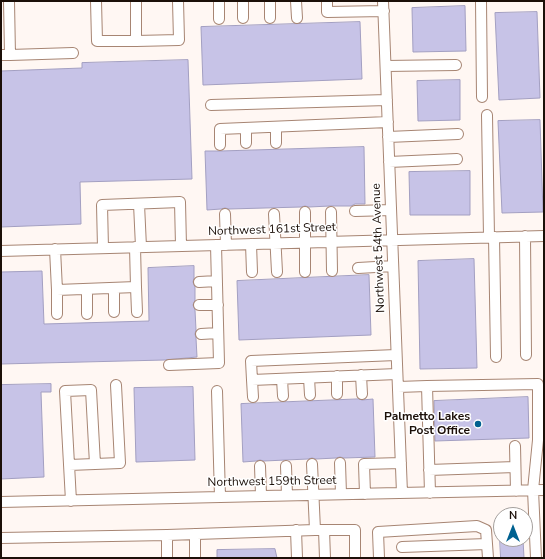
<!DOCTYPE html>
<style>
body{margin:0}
#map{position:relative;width:545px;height:559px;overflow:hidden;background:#fff7f3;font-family:"Nunito Sans",sans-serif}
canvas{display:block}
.frame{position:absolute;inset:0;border:2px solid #1b0f08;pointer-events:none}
.north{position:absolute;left:493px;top:507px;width:40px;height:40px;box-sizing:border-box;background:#fff;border:1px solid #a49f9c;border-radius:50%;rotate:0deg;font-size:11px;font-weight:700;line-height:16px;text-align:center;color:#1b0f08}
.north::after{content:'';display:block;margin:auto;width:14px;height:18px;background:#006190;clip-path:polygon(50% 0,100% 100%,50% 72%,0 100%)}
</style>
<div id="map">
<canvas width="545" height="559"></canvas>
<div class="frame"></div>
<div class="north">N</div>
</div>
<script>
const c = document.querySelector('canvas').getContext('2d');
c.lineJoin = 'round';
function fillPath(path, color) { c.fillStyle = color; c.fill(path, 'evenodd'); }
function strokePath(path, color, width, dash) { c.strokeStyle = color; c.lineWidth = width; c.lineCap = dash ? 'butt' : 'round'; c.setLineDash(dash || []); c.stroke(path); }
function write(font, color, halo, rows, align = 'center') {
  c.font = font + ' "Nunito Sans",sans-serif'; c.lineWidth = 3; c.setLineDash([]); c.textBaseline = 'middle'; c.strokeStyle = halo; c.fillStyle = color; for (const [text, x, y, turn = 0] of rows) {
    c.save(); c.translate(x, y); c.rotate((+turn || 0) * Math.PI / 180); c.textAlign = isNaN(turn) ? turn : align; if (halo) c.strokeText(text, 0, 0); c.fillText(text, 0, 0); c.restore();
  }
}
const building = new Path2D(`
 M465,6l1,45 -53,1 -1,-44z
 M537,12l3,86 -41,2 -4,-87z
 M360,22l2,57 -159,6 -2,-58z
 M188,60l4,119 -112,3 1,42 -80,3v-156l81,-3v-5z
 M460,80v40l-42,1 -1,-40z
 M540,120l3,92 -41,1 -4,-92z
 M364,147l1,57h-10l-4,2h-21l-21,1 -4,-1 -4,1 -72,2 -4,-1 -4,1 -14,1 -2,-59h15z
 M470,171v44h-60l-1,-43z
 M474,259l3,109 -57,1 -2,-108z
 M194,266v12l-1,4 2,5v13l-2,5 2,5 1,20 -1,4 1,4 1,19 -32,3 -164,4v-92l41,-1 2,53 105,-3 -1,-53z
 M369,275l2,60 -132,5 -2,-59z
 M51,384v8h-10l3,85 -43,2v-94z
 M193,387l2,73 -59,2 -2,-74z
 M528,397l1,41 -94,3 -1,-40z
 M359,399l3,1 11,-1 2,58 -31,1 -4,-1 -4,1 -20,1 -4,-1 -4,1 -44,2 -4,-1 -4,1 -13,1 -2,-58z
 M500,539h23l1,19h-23z
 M275,549l2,9h-60v-8z`);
const minor = new Path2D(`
 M96,1l1,40h39
 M136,1v40l43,-1 -1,-39
 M219,1v18
 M243,1v17
 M296,1l1,17
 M327,1v11l57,-1
 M383,1l19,492
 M481,1l1,96
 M270,18v-17
 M1,55h9l-1,-54
 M10,55l63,-2
 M386,66l70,-1
 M211,105l176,-5
 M487,115l2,122
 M276,127v16
 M246,128v15
 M388,137l70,-3
 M220,145v-16l168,-7
 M389,162l68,-3
 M139,204l2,43
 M355,211l36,-1
 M305,212v60
 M331,212l1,59
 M225,214l1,31
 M274,214l3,58
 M525,236l1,119
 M494,237l2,120
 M251,244l1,28
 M103,248l-1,-43 78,-3 1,44
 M55,249l2,41 79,-3 -1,-40
 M1,251l543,-15
 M358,268l35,-2
 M199,282l18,-1
 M136,287l1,25
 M114,288v24
 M87,289v25
 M57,290v24
 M199,305h19
 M201,334l17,-1
 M169,365l50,-2 -3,-118
 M361,375l1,19
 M337,376v18
 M309,378l1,17
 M282,379l1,17
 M252,380l-1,-19 145,-6
 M427,386l111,-2v56l-5,50 3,68
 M398,387l29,-1 3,107
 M217,391l3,106
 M253,397l-1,-17 145,-6
 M515,446l1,45
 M340,463l1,31
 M312,464l3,66
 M69,465l26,-1
 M260,466l1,29
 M286,466l1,29
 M429,470l86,-3
 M365,494l-1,-30 37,-1
 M71,501l-6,-110 26,-1 4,74 25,-1 -4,-78
 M1,502c181,-5 362,-8 543,-12
 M296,530l1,28
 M324,530l1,28
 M195,534v24
 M167,535v23
 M1,538l166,-3 148,-5h40v28
 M402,547l85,-3
 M379,558l-1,-26 99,-6 9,4 2,28`);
const markers = [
 [478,424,4,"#006190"]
];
const streetNames = [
 ["Northwest 161st Street",272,230,-2],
 ["Northwest 54th Avenue",379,248,-92],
 ["Northwest 159th Street",272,482,-1]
];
const poiNames = [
 ["Palmetto Lakes",470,417],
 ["Post Office",470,431]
];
fillPath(building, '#c7c3e7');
strokePath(building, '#a39fc1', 1);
strokePath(minor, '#a78573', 12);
strokePath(minor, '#fff', 10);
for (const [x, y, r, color] of markers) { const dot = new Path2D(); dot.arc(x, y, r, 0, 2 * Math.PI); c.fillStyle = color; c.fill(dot); strokePath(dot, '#fff', 1.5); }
write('12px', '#1b0f08', '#fff', streetNames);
write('bold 12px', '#1b0f08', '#fff', poiNames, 'right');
</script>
